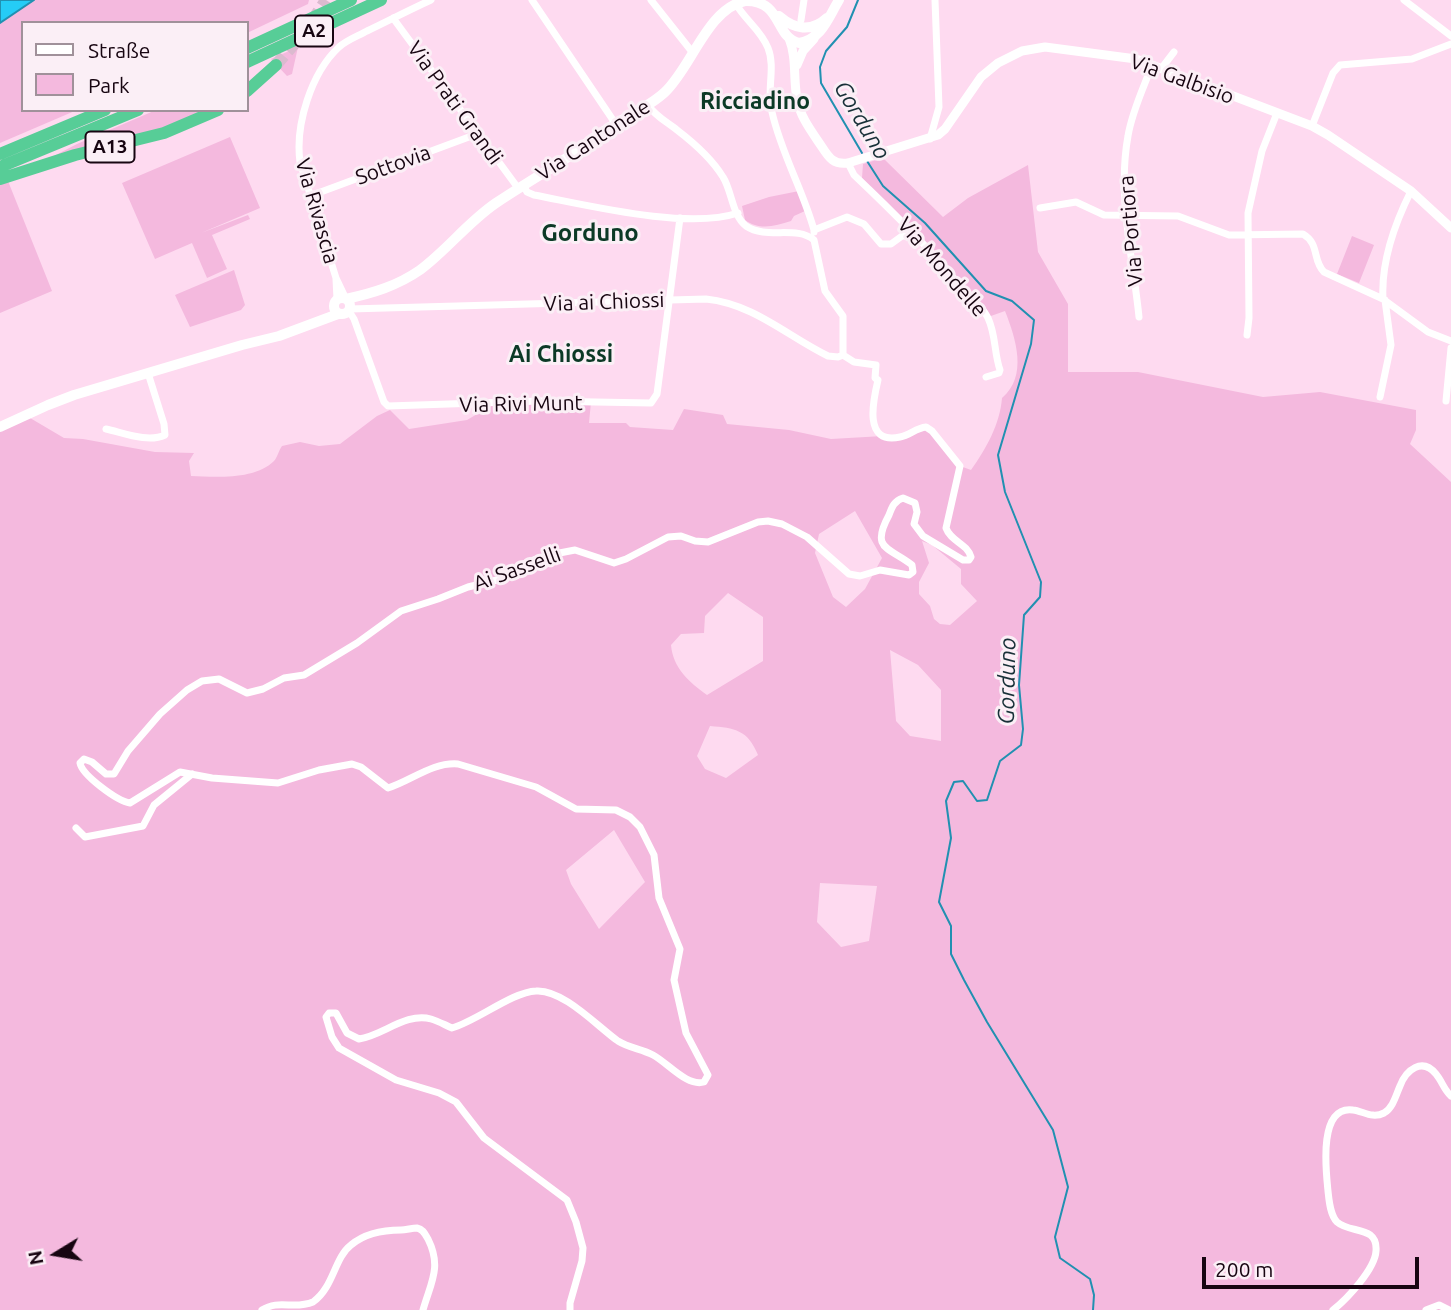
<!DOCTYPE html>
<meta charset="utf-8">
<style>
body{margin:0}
#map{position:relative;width:1451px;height:1310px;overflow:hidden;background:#fedaf0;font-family:Ubuntu,sans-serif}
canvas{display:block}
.legend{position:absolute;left:21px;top:21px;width:228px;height:91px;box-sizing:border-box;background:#fbeff6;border:2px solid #a0919a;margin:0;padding:9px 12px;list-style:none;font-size:21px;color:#170511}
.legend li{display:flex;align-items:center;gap:14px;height:35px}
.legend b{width:35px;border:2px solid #a0919a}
.north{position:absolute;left:21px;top:1219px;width:70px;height:70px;-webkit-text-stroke:5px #fbeff6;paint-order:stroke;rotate:259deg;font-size:19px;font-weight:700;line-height:28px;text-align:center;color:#170511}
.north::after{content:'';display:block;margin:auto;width:24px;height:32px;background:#170511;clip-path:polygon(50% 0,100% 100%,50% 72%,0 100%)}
.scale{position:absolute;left:1202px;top:1257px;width:217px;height:32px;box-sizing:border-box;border:4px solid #170511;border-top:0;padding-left:9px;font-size:21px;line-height:24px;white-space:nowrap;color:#170511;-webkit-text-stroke:5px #fbeff6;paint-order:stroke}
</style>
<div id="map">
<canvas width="1451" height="1310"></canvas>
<ul class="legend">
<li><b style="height:9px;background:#fff"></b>Straße</li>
<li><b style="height:19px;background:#f4b9de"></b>Park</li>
</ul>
<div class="north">N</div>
<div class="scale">200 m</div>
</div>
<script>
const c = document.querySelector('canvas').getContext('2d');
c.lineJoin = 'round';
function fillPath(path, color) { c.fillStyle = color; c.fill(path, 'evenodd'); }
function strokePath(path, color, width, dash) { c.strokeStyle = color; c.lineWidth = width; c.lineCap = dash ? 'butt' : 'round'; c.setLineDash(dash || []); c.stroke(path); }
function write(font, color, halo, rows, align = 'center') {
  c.font = font + ' Ubuntu,sans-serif'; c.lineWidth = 6; c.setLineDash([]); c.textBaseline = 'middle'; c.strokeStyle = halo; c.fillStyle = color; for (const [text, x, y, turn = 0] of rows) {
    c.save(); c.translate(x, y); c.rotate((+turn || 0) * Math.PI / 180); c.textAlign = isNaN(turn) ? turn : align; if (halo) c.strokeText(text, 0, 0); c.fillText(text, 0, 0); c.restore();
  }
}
const green = new Path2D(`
 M0,0h309l-1,4 -61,29v-10h-224v87h54l-77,33z
 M298,47l-6,27 -5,2 -16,-17z
 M156,110h56l-20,11 -142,37 27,-14z
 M230,137l30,71 -59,25 47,-18 2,4 -38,16 15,34 -20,9 -15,-35 -37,16 -33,-76z
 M883,158l60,59 25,-19 60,-33 10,87 30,52v68h70l125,25 57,-5 96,18v20l-6,14 41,38v828h-1451v-883l25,-12 39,23 19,1 72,13 39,1 -5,8 2,15c25,1 64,4 83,-15 3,-3 5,-11 8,-15l18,-4 19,4 21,-2 37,-28 13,-6 19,19 58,-9 29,-17 95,-1 -2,21h37l4,4 43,3 11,-21 39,6 4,9 62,6 42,9 52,-3 8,2 35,-11 34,39 11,4c15,-21 29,-46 31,-72 26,-22 14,-59 3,-87l-17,6 -126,-139 1,-14zM855,511l27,47 -17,31 -19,18 -13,-10 -18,-44 4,-19zM922,541l10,4 29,24v15l16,17 -27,24 -10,-1 -6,-5 -4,-13 -11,-12v-12l10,-19zM728,593l35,24v44l-56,34c-18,-13 -34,-27 -36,-50l10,-11 23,-1 1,-17zM890,650l28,15 23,25v51l-31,-5 -14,-15zM710,726c25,2 38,4 48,29l-32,23 -21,-9 -8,-13zM614,830l31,52 -46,47 -28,-45 -5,-14zM820,883l57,3 -8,55 -28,6 -24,-25z
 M0,161l52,130 -52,22z
 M799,191l6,20 -11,5 -3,5c-16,5 -31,10 -46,-1l-3,-14 27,-9z
 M1352,236l22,9 -15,38 -22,-9z
 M234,270l11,35 -4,5 -51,17 -15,-32z`);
const water = new Path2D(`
 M0,0h34l-34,23z`);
const stream = new Path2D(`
 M858,0l-11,27 -21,24 -6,16 1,16 41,70
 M867,161l16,25 42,37 61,68 26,10 22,19 -3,24 -33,111 7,37 36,90 -1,15 -16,18 -5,70 4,44 -2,16 -21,16 -13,39 -10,1 -14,-20 -9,1 -8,19 5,37 -12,64 12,24v28l13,26 23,42 66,108 15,57 -13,50 5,21 30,21 4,16 -1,15`);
const motorwayTunnel = new Path2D(`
 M312,21l14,-21
 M276,65l25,-29`);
const minor = new Path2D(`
 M532,0l83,123
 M651,0l42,53
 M1404,0l47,36
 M736,4c9,16 25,26 32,44 8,20 -2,43 4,64 9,41 31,78 42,118
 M393,18l125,170
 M801,20l3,-20
 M1161,69l13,-17
 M648,105c7,11 19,17 29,25 17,13 35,29 46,47 9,14 9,38 23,49 21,14 50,-1 68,14l11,51 18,25v39
 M1312,126l21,-53 7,-8 72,-6 39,-15
 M930,139l9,-32 -4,-107
 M848,163l6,12c36,34 71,68 102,106 10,13 25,22 32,37 8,17 6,35 12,52l-1,3 -13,4
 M523,185l4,7 7,3c53,10 153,35 204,18
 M310,196l167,-62
 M1040,208l36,-6 28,13 74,1 51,19 74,-1c17,10 9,26 21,38l59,27 45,33 23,9
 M814,232v-2l33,-13 17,7 17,20h10l11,-8h15
 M336,279l1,20
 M346,299l-10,-21 -36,-116c-5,-37 11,-89 39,-115 8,-7 19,-11 28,-16 21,-10 42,-21 64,-31
 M1383,299c-2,-36 12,-76 28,-108
 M350,309l356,-10c48,5 81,37 122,57l10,1 5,-2
 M349,311l5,8 30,83 4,4 152,-5 111,2 6,-9 23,-176
 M1139,317c-6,-60 -22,-121 -11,-181 4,-25 16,-49 24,-71
 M1247,335l2,-17 -1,-105 14,-62 15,-38
 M1380,397l11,-52 -6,-45
 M1446,401l5,-53
 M106,429c18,4 42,14 59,6l-1,-11 -16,-51
 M76,828l9,9 58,-11 11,-21 38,-31
 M262,1310c17,-11 32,0 51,-8 21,-15 21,-44 38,-57 13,-11 33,-15 50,-15 5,0 11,-2 16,-2 6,1 8,6 11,11 14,28 3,43 -5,71
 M570,1310v-7l12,-42 1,-13 -7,-26 -9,-22 -83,-62 -28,-36 -17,-9 -43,-13 -57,-32 -7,-11 -6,-20 3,-4h7l11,20 12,6c23,-3 47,-27 72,-20 7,2 14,6 21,9 25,-7 60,-36 84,-37 27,-2 62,36 82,50 11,7 24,8 35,14 15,8 34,32 51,27l4,-7 -22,-42 -12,-53 6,-31 -21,-51 -5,-43 -14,-28 -10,-10 -14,-7 -40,-1 -40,-22 -78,-23c-26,-2 -47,17 -70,24l-27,-21 -9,-3 -33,6 -41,13 -66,-5 -32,-6 -50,31c-13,-2 -48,-28 -50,-40l4,-4 8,3 14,12h8l14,-23 32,-37 27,-24 15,-9 17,-2 28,14 16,-4 21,-11 20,-3 53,-32 44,-32 37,-12 30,-12 37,-9 22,-16 22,-7 26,-5 39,13 12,-4 42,-22 13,-1 14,5 13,1 50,-20 10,-1 14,3 25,13 42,37 11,2 20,-6 29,5 4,-3 -1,-7c-23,-18 -42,-15 -23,-50 3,-8 5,-14 14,-17l12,5 2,9 -3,12 9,12 40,24h6l2,-3c-4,-14 -20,-15 -25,-29l14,-62 -28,-35 -6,-4c-10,1 -16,8 -26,10 -37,8 -27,-36 -22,-57l-3,-2 1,-13 -22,-3 -11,-7
 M1333,1310c14,-11 42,-41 43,-59 2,-26 -26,-17 -39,-29 -7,-7 -8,-22 -9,-31 -2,-20 -10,-86 25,-81 10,1 19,9 31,3 9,-5 12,-18 16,-27 6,-16 22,-29 36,-12 6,7 8,16 15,22
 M1426,1310l13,-5 10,5`);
const tertiary = new Path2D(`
 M789,38c8,20 4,40 8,61 3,18 15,33 25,48 7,11 12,18 26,16l90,-28 7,-6 36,-52 17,-14 24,-12 23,-4 91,12 176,67 16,9 83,56 40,37
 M797,65l6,-14 11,-12`);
const secondary = new Path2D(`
 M779,16c15,13 32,17 48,2
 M334 306a8 8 0 1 1 16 0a8 8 0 1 1-16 0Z
 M346,299c27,-6 51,-13 74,-29 27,-20 48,-48 76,-67 24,-16 48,-30 72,-46 13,-9 25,-20 39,-28 19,-13 41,-21 58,-37 26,-24 43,-84 80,-91 38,-1 29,36 54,42 23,-4 29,-25 40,-43
 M0,427l48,-22 26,-10 168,-50 37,-9 59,-22`);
const motorway = new Path2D(`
 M247,48l104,-48
 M247,62l134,-62
 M247,91l29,-26
 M0,154l105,-44
 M0,167l138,-57
 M0,179l75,-24 89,-22 54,-23`);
const shields = [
 [314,31,38],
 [110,147,49]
];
const shieldNames = [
 ["A2",314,31],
 ["A13",110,147]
];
const streetNames = [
 ["Via Galbisio",1182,79,20],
 ["Via Prati Grandi",455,103,54],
 ["Via Cantonale",593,140,-33],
 ["Sottovia",393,165,-20],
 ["Via Rivascia",317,211,74],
 ["Via Portiora",1131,231,-95],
 ["Via Mondelle",942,267,49],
 ["Via ai Chiossi",604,302,-2],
 ["Via Rivi Munt",521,404,-1],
 ["Ai Sasselli",517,569,-20]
];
const neighbourhoodNames = [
 ["Ricciadino",755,101],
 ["Ai Chiossi",561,354]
];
const waterNames = [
 ["Gorduno",862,120,59],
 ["Gorduno",1007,681,-89]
];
const quarterNames = [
 ["Gorduno",590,233]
];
fillPath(green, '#f4b9de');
fillPath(water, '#25ccf6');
strokePath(water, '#2190b1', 2);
strokePath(stream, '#2190b1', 2);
strokePath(motorwayTunnel, '#dbbacf', 12, [12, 6]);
strokePath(minor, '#fff', 7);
strokePath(tertiary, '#fff', 9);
strokePath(secondary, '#fff', 10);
strokePath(motorway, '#57cd97', 12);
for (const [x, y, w] of shields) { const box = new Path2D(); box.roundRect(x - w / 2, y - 15.5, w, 31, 5); c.fillStyle = '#fbeff6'; c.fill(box); strokePath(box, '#170511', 2); }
write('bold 19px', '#170511', null, shieldNames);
write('21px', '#170511', '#fbeff6', streetNames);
write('bold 23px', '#0c3926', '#fbeff6', neighbourhoodNames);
write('italic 23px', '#183038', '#fbeff6', waterNames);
write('bold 24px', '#0c3926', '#fbeff6', quarterNames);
</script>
